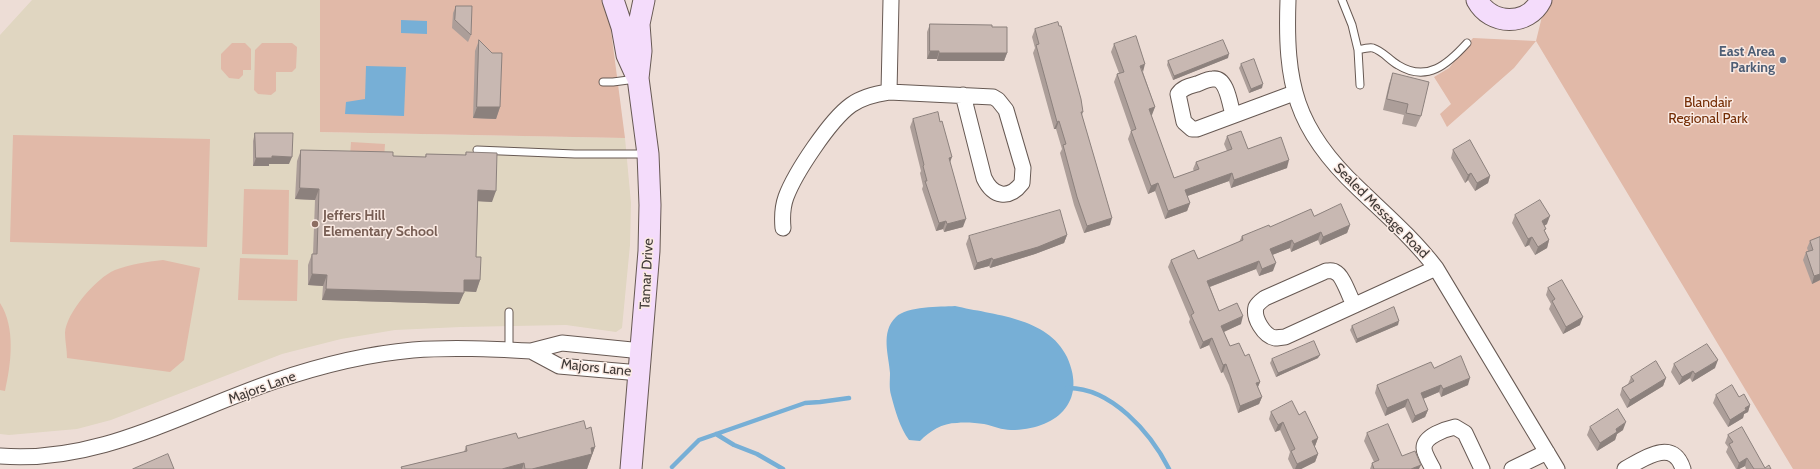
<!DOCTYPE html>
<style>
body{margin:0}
canvas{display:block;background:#edddd6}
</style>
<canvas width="1820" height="469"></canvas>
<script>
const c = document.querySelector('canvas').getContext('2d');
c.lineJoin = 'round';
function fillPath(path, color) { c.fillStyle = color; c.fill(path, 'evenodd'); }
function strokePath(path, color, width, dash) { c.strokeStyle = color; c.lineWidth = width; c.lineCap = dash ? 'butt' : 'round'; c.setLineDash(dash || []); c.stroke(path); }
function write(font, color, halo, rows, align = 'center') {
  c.font = font + ' Cabin,sans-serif'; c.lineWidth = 3; c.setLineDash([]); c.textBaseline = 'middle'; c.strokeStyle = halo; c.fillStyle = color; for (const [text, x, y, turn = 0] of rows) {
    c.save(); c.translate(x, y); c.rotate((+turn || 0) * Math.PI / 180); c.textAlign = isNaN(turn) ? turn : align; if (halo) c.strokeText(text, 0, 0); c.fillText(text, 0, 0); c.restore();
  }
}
const education = new Path2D(`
 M32,0h288v132l305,6 6,65 -1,42 -8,83 -6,4 -50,-7 -105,2 -66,3 -54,9 -59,15 -171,66 -34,9 -68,6 -9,-1v-399z`);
const green = new Path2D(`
 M320,0h287l18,138 -305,-6z
 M1546,0h274v469h-27l-257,-428 -22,27 -67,59 -7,-13 11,-10 -17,-27 15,-9 24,-30 63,3z
 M232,43h13l6,6v21h-8v5l-4,4 -10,-1 -8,-9v-15z
 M262,43h30l5,4 -1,21 -4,4h-16v19l-5,4 -13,-1 -4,-4 1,-40z
 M13,135l197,4 -3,108 -197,-5z
 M351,142l34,2 -1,15 -34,-2z
 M244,189l45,1 -1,65 -46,-1z
 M240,258l58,2 -1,41 -59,-1z
 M163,260l37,8 -16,92 -14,12 -103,-14c0,-8 -2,-17 -2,-25 1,-20 31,-55 50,-63 16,-6 31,-8 48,-10z
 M0,303c16,25 11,61 5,88l-5,-1z`);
const water = new Path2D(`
 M401,20l26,1v13l-26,-1z
 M366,66l40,1 -2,49 -59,-2 1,-12 19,-3z
 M955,306c38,9 93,11 112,51 21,46 -12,73 -56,73 -9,0 -18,-4 -27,-6 -8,-1 -19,-2 -27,-1 -15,0 -27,8 -37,18l-11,-1c-9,-12 -14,-30 -18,-45 -2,-7 -1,-15 -1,-22 -1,-17 -10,-41 6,-56 11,-11 44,-10 59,-11z`);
const stream = new Path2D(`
 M1067,388c44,-1 84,45 102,81
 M716,434l18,11 23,9 26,15
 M672,467l27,-27 106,-37 15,-1 29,-4`);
const lane = new Path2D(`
 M1342,0l10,25 6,25
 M603,82h10l23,-3
 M1360,85l-2,-35c4,-1 11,-3 15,-2 10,3 16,12 25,17 29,18 50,-1 69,-22
 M477,150l98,4h71
 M509,350v-38`);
const street = new Path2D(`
 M891,0l-2,92 104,5 5,3 8,10 17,58 -1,15c-13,17 -29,14 -38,-5l-21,-83
 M1288,0c-3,83 7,129 70,188 27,26 55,50 78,80l121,201
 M1233,115c-3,-10 -6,-38 -20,-36 -5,0 -11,3 -16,5 -7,2 -14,3 -19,10l6,28 8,7h5l97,-36
 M783,228c-1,-11 -1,-20 3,-31 9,-24 44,-77 65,-92 11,-8 24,-11 38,-13
 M1354,305c-4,-7 -11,-30 -19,-33 -2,-2 -6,-1 -9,-1l-61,27c-4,3 -7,5 -9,9 -3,11 8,29 19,31 3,0 7,-1 10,-1l151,-69
 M640,373l-81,-7 -28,-15 31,-8 80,8
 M0,456c99,8 184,-44 275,-75 44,-15 91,-27 138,-31 39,-3 79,-1 118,1
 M1433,469c-3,-6 -9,-15 -9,-21 0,-12 22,-19 31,-21l10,6 17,36
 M1512,469l35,-17
 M1625,469c18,-10 48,-32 58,0`);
const secondary = new Path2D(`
 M613,0l9,27 5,28 10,22
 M1477,0c14,26 51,26 64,0
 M631,469l18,-218 1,-46 -2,-51 -10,-76 3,-27 -2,-27 5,-24`);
const wall = new Path2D(`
 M456,6l15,29 -3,7 -16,-14 1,-15z
 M930,24l62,3 15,26 -3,8h-67v-2h-10v-27z
 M1035,29l48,83 -1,3 28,110 -26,8 -10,-28 -14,-52 2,-4 -6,-20h-2l-21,-76 2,-5 -3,-11z
 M479,40l21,67 -4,12 -23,-1 2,-67z
 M1114,44l29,28 12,35 -4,8 23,63 20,-7 -1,-2 3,-7 31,-11 -3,-7 3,-8 21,13 39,19 -56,20 -2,-7 -42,15 3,7 -3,8 -22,8 -10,-28 -7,3 -20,-55 3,-8 -17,-49 3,-8 2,-1 -8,-21z
 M1228,58l-55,22 -6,-15 1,-4z
 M1241,64l21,24 -13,5 -10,-25z
 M1393,73l28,43 -5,11 -14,-3 2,-9 -21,-5 6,-26z
 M913,119l37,44 13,64 -19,5 -1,-3 -7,2 -14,-42 1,-3 -3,-13 1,-2 -11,-44z
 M255,133l34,31h-20v2h-16v-25z
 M301,150l92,6 32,1 1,-3 39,1 1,-3 26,50 -14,-1 -2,56 4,23 -4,12 -12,-1 -5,13 -137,-4 1,-14 -15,-1v-20l4,-11h1l2,-54 -20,-1 2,-38z
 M1453,150l37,26 -2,7 -13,8 -7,-11 -3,3 -14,-25z
 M1515,215l32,9 -3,2 1,6 4,8 -2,8 -12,7 -6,-10 -4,2 -13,-24z
 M1314,216l36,9 -3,8 -27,12 -2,-5 -27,12 -1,-4 -18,7 1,16 -14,5 -3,-7 -46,18 9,24 22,13 -17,8 6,14 15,10 15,26 -2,5 4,10 -3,7 -21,9 -9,-28 -6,-13 -2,1 -12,-28 -9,4 -11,-27 1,-3 -22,-52 3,-7 27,-1 41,-17 3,-6 28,-9z
 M1067,235l-3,8 -29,11 -45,14 -1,-2 -15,4 -8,-26 3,-8z
 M1820,237v43l-8,4 -9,-24 3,-8 2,-1 -1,-3 3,-7z
 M1548,288l32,37 -17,9 -14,-25 2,-5 -5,-9z
 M1398,325l-42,18 -6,-13 2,-4z
 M1318,358l-42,19 -6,-14 2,-4z
 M1674,364l41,4 -23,14 -2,-4 -11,7 -8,-13z
 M1434,368l34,17 -27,12 -2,-5 -16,7 5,11 -3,7 -13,6 -7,-16 -20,9 -10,-23 2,-8z
 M1631,377l35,1 -3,8 -36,22 -7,-13 2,-7 6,-4z
 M1716,395l34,10 -2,7 -4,2 -1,4 -15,9 -15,-24z
 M1271,412l28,3 19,23 -3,8h-1l4,8 -3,8 -14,7h-8l-5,-10 2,-7 -4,-9 -6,-13 -5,2 -6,-13z
 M1590,427l33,3 -6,4 -2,6 -18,11 -10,-16z
 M586,429l9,18 -7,19 -1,3h-186v-2l63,-15 2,-6z
 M1367,433l35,23 17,13h-49l2,-6 2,-1 -10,-21z
 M1728,435l37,33 6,1h-25l-1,-3 -6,3h-3l-10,-17 2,-5 -3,-4z`);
const shadedWall = new Path2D(`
 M930,51h9l-2,8h-10z
 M939,53h68l-3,8h-67z
 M1229,54l-1,4 -55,22 1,-4z
 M1145,64l-2,8 -3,-6z
 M1263,84l-1,4 -13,5 2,-4z
 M477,107h23l-4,12 -23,-1z
 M1155,107l-3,8 -5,2 2,-8z
 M1059,121l-3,8h-2l3,-7z
 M272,156l20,1 -3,7h-20v2h-16l3,-8z
 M952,157l-3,8v-7z
 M1289,160l-2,8 -56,20 3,-8z
 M1232,173l-3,8 -47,17 3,-8z
 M1471,173l-3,7 -3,3 3,-8z
 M1490,176l-2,7 -13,8 2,-8z
 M1158,183l-3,8 -7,3 3,-8z
 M300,188l19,1 -4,11 -20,-1z
 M478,190l18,1 -4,11 -18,-1z
 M1190,203l-3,8 -22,8 3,-8z
 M1550,216l-3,8 -8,5 3,-8z
 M1112,218l-2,7 -26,8 3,-7z
 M966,219l-3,8 -19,5 3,-8z
 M946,221l-3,8 -7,2 3,-8z
 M1350,225l-3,8 -27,12 3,-8z
 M1321,232l-3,8 -27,12 3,-8z
 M1067,235l-3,8 -29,11 -45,14 3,-8z
 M1532,237l-3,8 -4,2 3,-8z
 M1292,240l-2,8 -23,9 3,-8z
 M1549,240l-2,8 -12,7 3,-8z
 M992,258l-3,8 -15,4 3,-7z
 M1259,261l-3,8 -52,20 3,-8z
 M1276,263l-3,8 -14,5 3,-7z
 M312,274l15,1 -4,11 -15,-1z
 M1820,274v6l-8,4 2,-8z
 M464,280h16l-4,12 -16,-1z
 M326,289l138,4 -5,11 -137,-4z
 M1243,316l-2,8 -22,10 2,-8z
 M1583,317l-3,8 -17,9 3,-7z
 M1399,321l-1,4 -42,18 1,-4z
 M1212,338l-3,7 -9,4 3,-7z
 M1320,355l-2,3 -42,19 2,-4z
 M1718,360l-3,8 -23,14 3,-8z
 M1226,364l-3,8 -2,1 2,-8z
 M1693,371l-3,7 -11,7 3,-8z
 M1470,378l-2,7 -27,12 2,-8z
 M1666,378l-3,8 -36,22 3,-8z
 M1260,382l-3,7 -1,-6z
 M1441,385l-2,7 -21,9 3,-8z
 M1262,397l-3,7 -21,9 2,-7z
 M1408,399l-3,8 -20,9 2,-8z
 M1750,405l-2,7 -4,2 -1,4 -15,9 2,-7 15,-12z
 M1428,410l-3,7 -13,6 3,-7z
 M1283,422l-3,8 -5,2 3,-7z
 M1626,422l-3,8 -6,4 -2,6 -18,11 3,-8 16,-14z
 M1318,438l-3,8 -6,3 3,-8z
 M595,447l-7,19 -1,3h-55z
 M1318,454l-3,8 -14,7h-6l2,-5z
 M1747,458l-2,8 -6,3h-2l2,-6z
 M524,463l-2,6h-20z
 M1421,465l-2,4h-8z`);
const building = new Path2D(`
 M456,6h16l-1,29 -16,-15z
 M1058,22l1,4h2l20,73 2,13h-2l31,106 -25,8 -10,-29 -14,-52 3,-1 -7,-23 -2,1 -21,-77 3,-1 -4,-15z
 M930,24l62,1v2h15v26h-68v-2h-9z
 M1136,36l9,28 -5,2 15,41 -6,2 25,69 25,-9 -3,-7 36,-13 -5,-13 14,-5 7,18 33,-12 8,23 -55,20 -2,-7 -47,17 5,13 -22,8 -10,-28 -7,3 -20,-55 5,-2 -19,-55 7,-2 -10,-28z
 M479,40l13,13h10l-2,54h-23z
 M1223,40l6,14 -55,22 -6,-15z
 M1254,59l9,25 -12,5 -10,-25z
 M1393,73l36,9 -8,34 -15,-3 2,-9 -21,-5z
 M938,112l2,10 2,-1 10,36 -3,1 17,61 -19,5 -1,-3 -7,2 -14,-42h2l-4,-15 1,-1 -11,-46z
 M255,133h38l-1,24 -20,-1v2h-16z
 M1470,140l20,36 -13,7 -6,-10 -3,2 -15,-25z
 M301,150l92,2v4l33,1v-3l40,1v-3l31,1 -1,38 -18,-1 -2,67h5l-1,23h-16v13l-138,-4 1,-14 -15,-1v-20h5l2,-65 -19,-1z
 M1540,200l10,16 -8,5 4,8 -2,1 5,10 -11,7 -6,-10 -4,2 -13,-24z
 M1341,204l9,21 -27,12 -2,-5 -27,12 -2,-4 -22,9 6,14 -14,6 -3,-8 -52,20 12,30 18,-8 6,13 -22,10 9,20 9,-3 6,13 4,-2 11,28 -4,1 6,14 -22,9 -9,-28 -5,-14 -3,1 -11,-27 -9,4 -12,-27 3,-2 -23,-53 23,-10 4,9 45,-19 -1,-4 27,-11 1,2 41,-18 3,7z
 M1060,210l7,25 -29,12 -45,13 -1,-2 -15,5 -8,-27z
 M1820,237v37l-6,2 -8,-24 7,-2 -3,-9z
 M1562,280l21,37 -17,10 -14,-26 3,-2 -7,-11z
 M1394,307l5,14 -42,18 -5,-13z
 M1314,341l6,14 -42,18 -6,-14z
 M1707,344l11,16 -23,14 -2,-3 -11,6 -8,-13z
 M1461,356l9,22 -27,11 -2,-4 -20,8 7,17 -13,6 -7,-17 -21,9 -10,-23 54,-23 3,6z
 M1656,361l10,17 -36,22 -8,-12 12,-7 -3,-4z
 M1732,385l7,12 5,-3 6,11 -5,3 1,2 -16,10 -14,-25z
 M1292,401l7,14 6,-4 13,27 -6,3 6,13 -21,10 -6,-13 4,-2 -6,-13 -6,-14 -5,3 -7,-13z
 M1618,409l8,13 -10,7 1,3 -17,11 -10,-16z
 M584,421l2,8 5,-2 4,20 -4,1 1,6 -60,15h-7l-1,-6 -22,6h-100l-1,-2 66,-16 -1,-5 50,-13 2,5z
 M1388,424l14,32 13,-5 6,14 -10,4h-37l-2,-6 7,-3 -12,-27z
 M1742,427l23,41 4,-3 2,4h-17l-7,-11 -8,5 -10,-19 4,-2 -5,-7z
 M168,454l6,15h-41z`);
const markers = [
 [1783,60,4,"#5c6f8a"],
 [315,224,4,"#8d6e63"]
];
const serviceNames = [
 ["East Area",1775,52],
 ["Parking",1775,68]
];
const parkNames = [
 ["Blandair",1708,103],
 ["Regional Park",1708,119]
];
const streetNames = [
 ["Sealed Message Road",1381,211,45],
 ["Tamar Drive",647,274,-87],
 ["Majors Lane",596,368,6],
 ["Majors Lane",262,388,-20]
];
const educationNames = [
 ["Jeffers Hill",323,216],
 ["Elementary School",323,232]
];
fillPath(education, '#e0d6c1');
fillPath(green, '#e1b9a8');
fillPath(water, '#77afd6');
strokePath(stream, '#77afd6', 4.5);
strokePath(lane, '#675953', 9);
strokePath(street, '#675953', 17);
strokePath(secondary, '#675953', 23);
strokePath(lane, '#fff', 7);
strokePath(street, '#fff', 15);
strokePath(secondary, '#f4dcfb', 21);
fillPath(wall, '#ac9e99');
fillPath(shadedWall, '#8c817d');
fillPath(building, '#c8b8b2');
strokePath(building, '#8c817d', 1);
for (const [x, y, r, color] of markers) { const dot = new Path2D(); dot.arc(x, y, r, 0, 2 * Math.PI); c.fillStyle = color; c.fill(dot); strokePath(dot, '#faeae3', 1.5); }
write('bold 14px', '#4e5e75', '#faeae3', serviceNames, 'right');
write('14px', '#732c04', '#faeae3', parkNames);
write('14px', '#403a37', '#faeae3', streetNames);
write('bold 14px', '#785e54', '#faeae3', educationNames, 'left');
</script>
